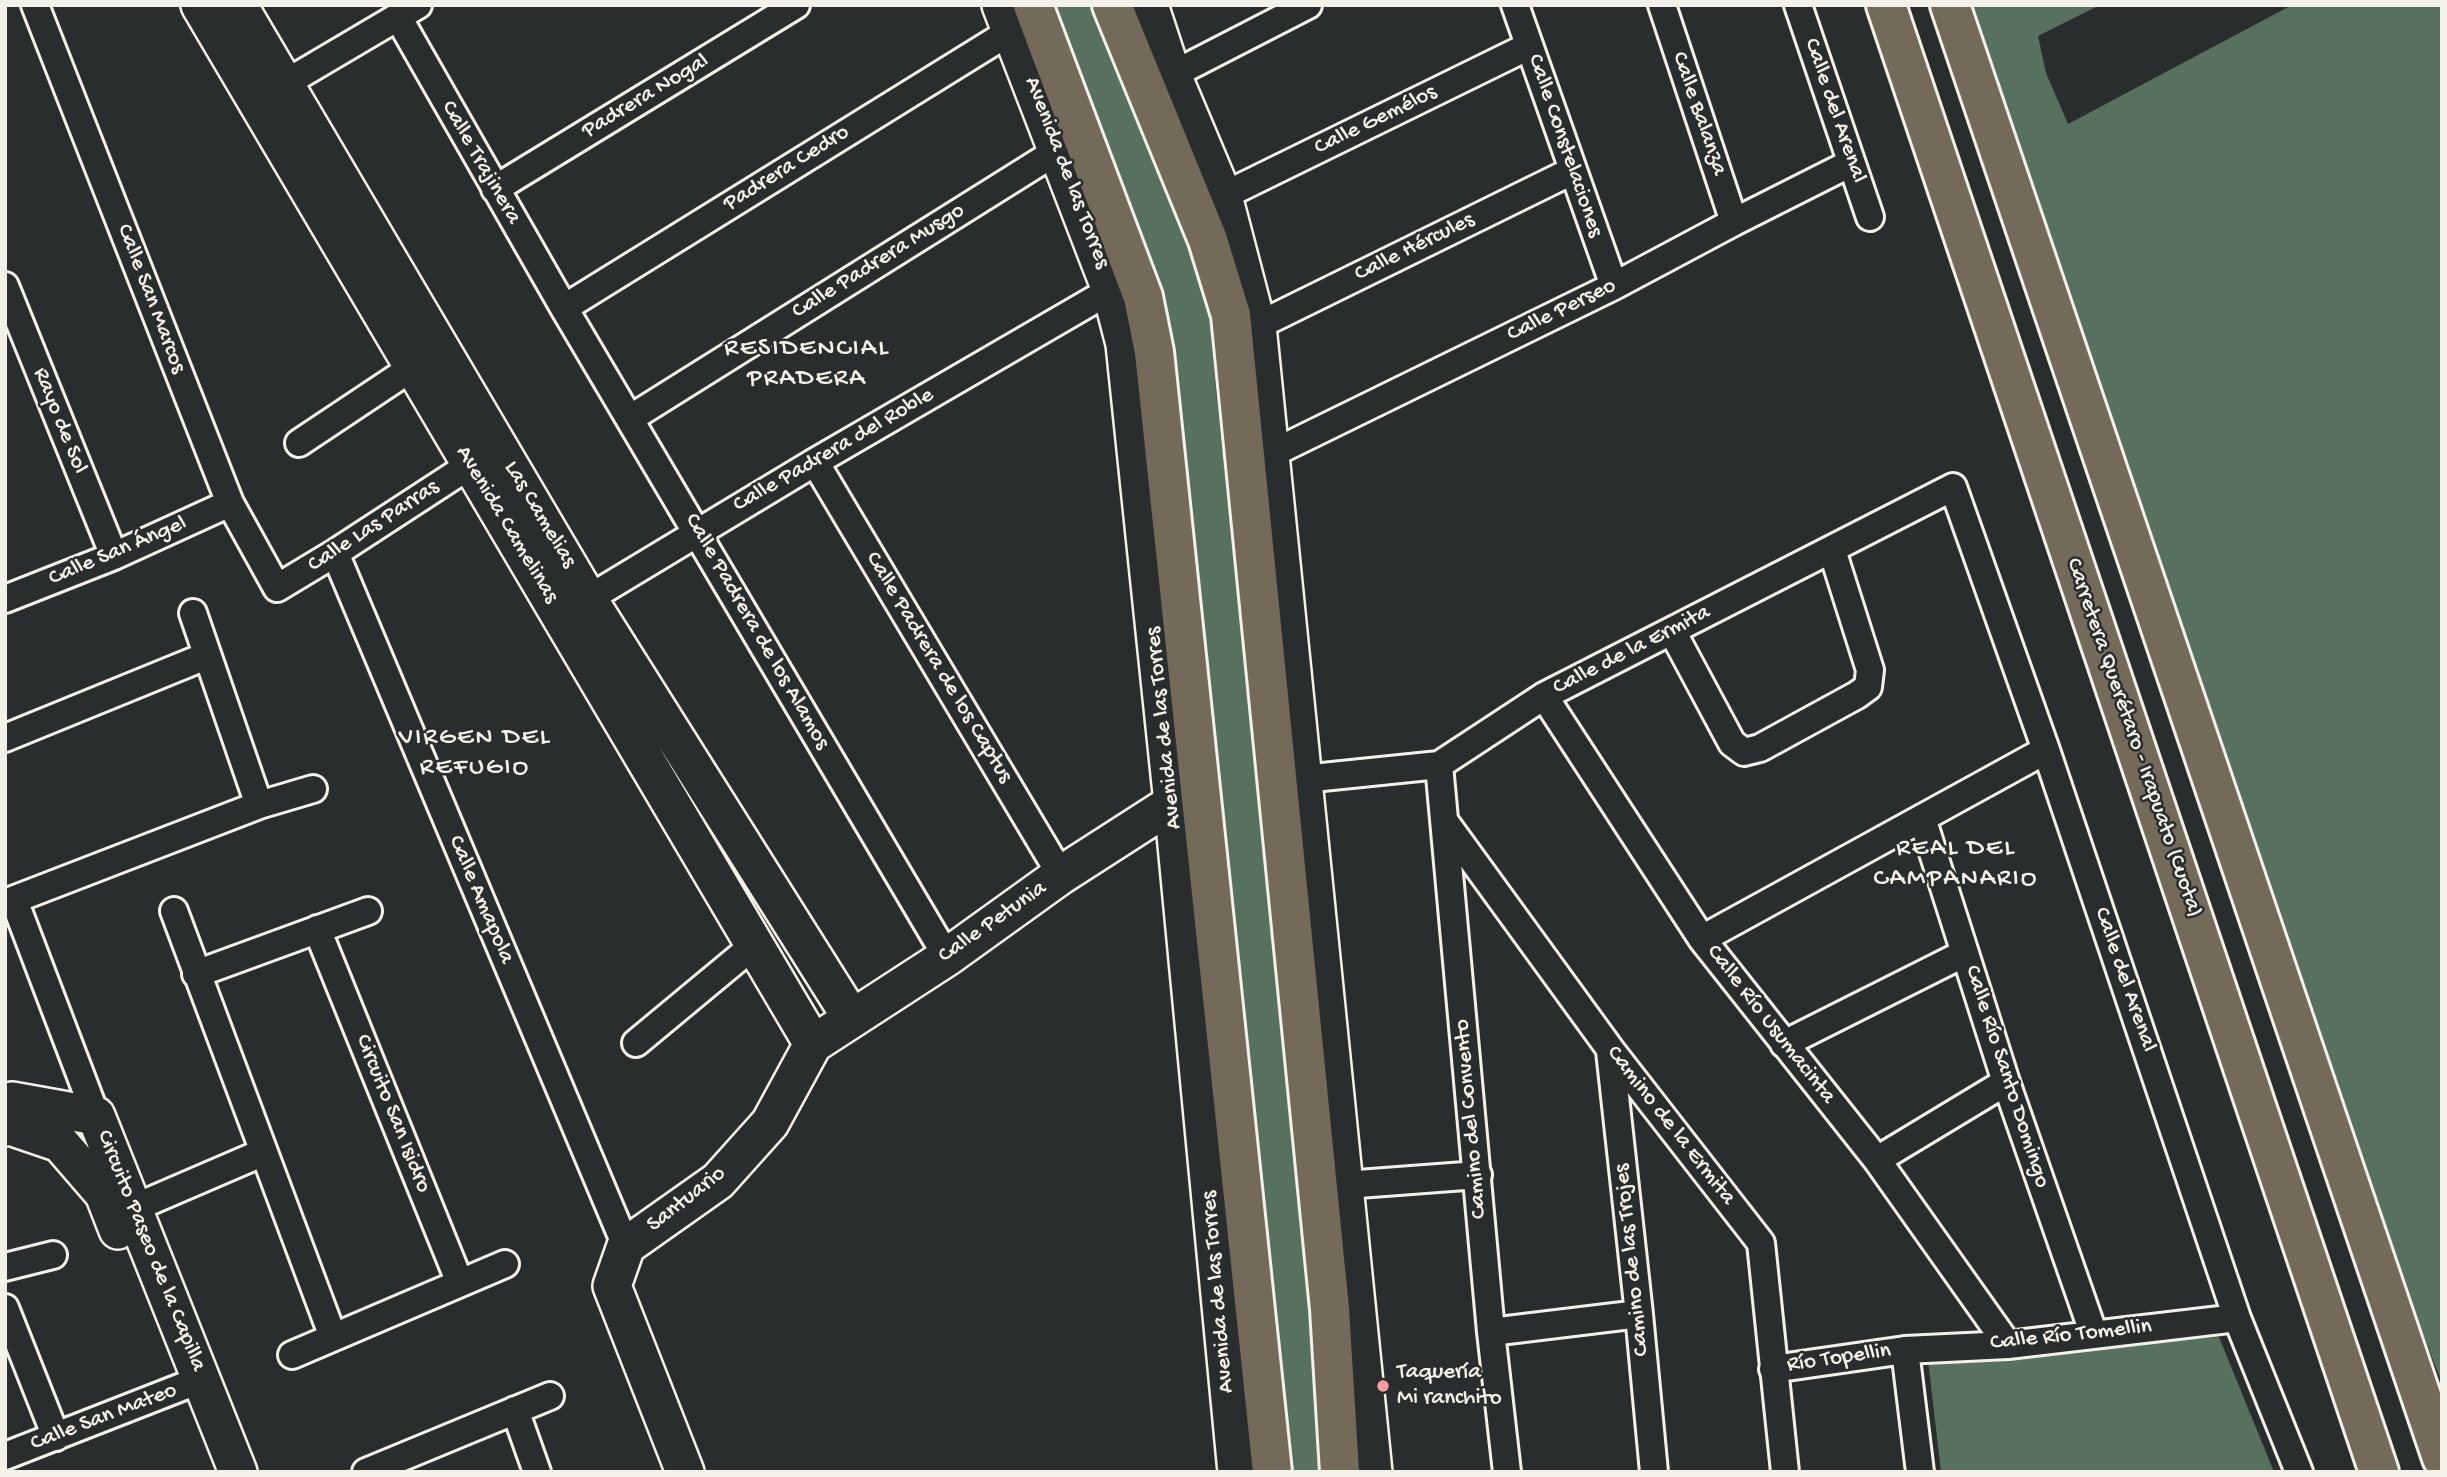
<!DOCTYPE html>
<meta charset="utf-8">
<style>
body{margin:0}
#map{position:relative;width:2447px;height:1477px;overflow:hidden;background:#2a2d2e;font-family:"Gochi Hand",sans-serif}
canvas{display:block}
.frame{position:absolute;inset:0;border:7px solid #f4f1e8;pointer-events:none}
</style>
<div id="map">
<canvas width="2447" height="1477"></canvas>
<div class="frame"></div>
</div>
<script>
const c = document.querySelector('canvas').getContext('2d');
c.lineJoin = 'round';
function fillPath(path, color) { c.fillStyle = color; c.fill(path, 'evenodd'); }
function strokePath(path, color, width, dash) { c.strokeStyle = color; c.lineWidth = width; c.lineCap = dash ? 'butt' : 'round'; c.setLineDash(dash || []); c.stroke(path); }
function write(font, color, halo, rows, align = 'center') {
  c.font = font + ' "Gochi Hand",sans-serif'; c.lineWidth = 5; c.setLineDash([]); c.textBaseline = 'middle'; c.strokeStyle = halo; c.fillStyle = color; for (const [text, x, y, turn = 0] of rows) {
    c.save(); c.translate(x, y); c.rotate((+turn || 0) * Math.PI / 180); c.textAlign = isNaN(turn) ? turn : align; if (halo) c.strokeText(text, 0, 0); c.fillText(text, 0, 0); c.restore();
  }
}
const green = new Path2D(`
 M1051,5h48l97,254 14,61 6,71 115,1081h-48l-20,-227z
 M1966,5h134l-62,31 8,37 22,51 224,-119h150v1378l-83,-215z
 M2219,1337l55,135h-333l-13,-112z`);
const street = new Path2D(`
 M35,5l195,498 47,85 58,-35 135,-88
 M1515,5l99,281
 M1662,5l72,217
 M1798,5l72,212
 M398,17l166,291 383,649
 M1172,75l136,-70
 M269,93l149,-88
 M495,189l301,-184
 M1223,196l306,-150
 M5,286l109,270
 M564,308l447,-277
 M1257,326l315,-155
 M631,418l426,-267
 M299,443l114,-76
 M1271,454l343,-168 120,-64 117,-59
 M815,462l246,413
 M335,553l291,693
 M5,599l109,-43 116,-53
 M573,608l242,-146 296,-172
 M193,613l66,192
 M1672,631l60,112 12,9 16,-4 97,-53 11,-8 2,-17 -38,-120
 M1544,696l158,243 175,221 131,185
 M5,738l201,-82
 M1439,765l52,567 16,140
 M1303,779l136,-14 105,-69 409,-209 93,263 191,568 62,154
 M1922,818l84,264 88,253
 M1445,822l165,227 151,194 24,229
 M14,900l82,216
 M5,903l254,-98 54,-16
 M174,911l159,426
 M317,929l143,354
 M1702,939l344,-189
 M196,974l172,-63
 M636,1043l118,-98
 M1784,1044l181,-91
 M1610,1051l29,263 15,158
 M1877,1160l129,-78
 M1345,1185l133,-10
 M134,1208l130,-56
 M5,1267l48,-12
 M5,1308l51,129
 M1491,1332l148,-18
 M1905,1350l15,122
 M292,1355l213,-91
 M1773,1369l132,-19 103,-5 229,-27
 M515,1410l22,62
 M5,1456l197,-77
 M366,1472l184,-76`);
const secondary = new Path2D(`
 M200,5l613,1039
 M238,5l350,594 263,418
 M1001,5l110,285 14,54 48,459 64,669
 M1149,5l23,70 51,121 34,130 116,1146
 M5,1102l7,-1 84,15 142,356
 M5,1127l5,-1 50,17 44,51 14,36
 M685,1472l-73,-186 14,-40 92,-65 52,-58 43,-79 134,-87 114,-82 112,-72`);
const primary = new Path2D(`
 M1033,5l110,292 11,55 118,1120
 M1112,5l96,235 23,75 99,994 10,163`);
const highway = new Path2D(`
 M1886,5l493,1467
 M1950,5l492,1453`);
const markers = [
 [1383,1386,7,"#ff9aa2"]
];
const streetNames = [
 ["Padrera Nogal",646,97,-31],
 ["Calle del Arenal",1834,111,71],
 ["Calle Balanza",1698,114,71],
 ["Calle Gemélos",1376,121,-26],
 ["Calle Constelaciones",1564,146,71],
 ["Calle Trajinera",480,163,60],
 ["Padrera Cedro",787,169,-32],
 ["Avenida de las Torres",1066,173,69],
 ["Calle Hércules",1415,248,-26],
 ["Calle Padrera Musgo",879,262,-32],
 ["Calle San Marcos",150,299,69],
 ["Calle Perseo",1562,311,-26],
 ["Rayo de Sol",59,421,68],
 ["Calle Padrera del Roble",834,451,-30],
 ["Las Camelias",539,515,59],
 ["Avenida Camelinas",506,525,59],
 ["Calle Las Parras",374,527,-33],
 ["Calle San Ángel",118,552,-23],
 ["Calle Padrera de los Alamos",756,632,60],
 ["Calle de la Ermita",1632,651,-27],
 ["Calle Padrera de los Captus",938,668,59],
 ["Avenida de las Torres",1165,728,-96],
 ["Carretera Querétaro - Irapuato (Cuota)",2133,738,71],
 ["Calle Amapola",480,900,67],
 ["Calle Petunia",993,923,-35],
 ["Calle del Arenal",2124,980,71],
 ["Calle Río Usumacinta",1770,1025,52],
 ["Calle Río Santo Domingo",2006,1077,72],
 ["Circuito San Isidro",392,1114,68],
 ["Camino del Convento",1472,1119,-95],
 ["Camino de la Ermita",1670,1126,52],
 ["Santuario",687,1200,-38],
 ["Circuito Paseo de la Capilla",150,1251,68],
 ["Camino de las Trojes",1633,1260,-96],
 ["Avenida de las Torres",1219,1292,-95],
 ["Calle Río Tomellin",2071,1336,-6],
 ["Río Topellin",1839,1359,-8],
 ["Calle San Mateo",104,1418,-21]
];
const poiNames = [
 ["Taquería",1397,1373],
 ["Mi ranchito",1397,1399]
];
const quarterNames = [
 ["RESIDENCIAL",807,350],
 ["PRADERA",807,380],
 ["VIRGEN DEL",475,739],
 ["REFUGIO",475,769],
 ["REAL DEL",1956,850],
 ["CAMPANARIO",1956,880]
];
fillPath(green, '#58715e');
strokePath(street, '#f4f1e8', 32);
strokePath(secondary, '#f4f1e8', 42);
strokePath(primary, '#f4f1e8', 44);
strokePath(highway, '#f4f1e8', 44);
strokePath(street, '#2a2d2e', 26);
strokePath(secondary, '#2a2d2e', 37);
strokePath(primary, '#746a5a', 38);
strokePath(highway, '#746a5a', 38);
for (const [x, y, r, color] of markers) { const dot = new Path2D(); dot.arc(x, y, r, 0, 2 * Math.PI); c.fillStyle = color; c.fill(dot); strokePath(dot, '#2a2d2e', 2.5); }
write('23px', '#f4f1e8', '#2a2d2e', streetNames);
write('23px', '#f4f1e8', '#2a2d2e', poiNames, 'left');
c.letterSpacing = '2px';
write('26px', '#f4f1e8', '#2a2d2e', quarterNames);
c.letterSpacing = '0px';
</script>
